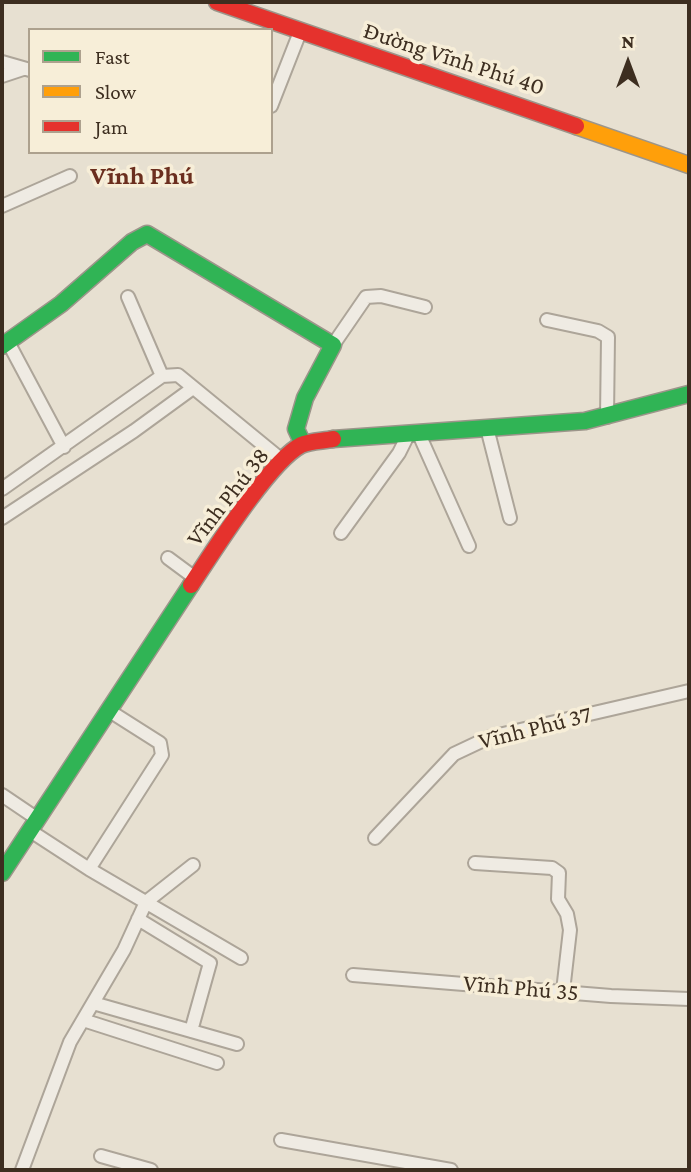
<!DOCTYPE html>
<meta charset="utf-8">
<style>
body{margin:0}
#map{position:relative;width:691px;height:1172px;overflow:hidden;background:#e7e0d1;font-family:"Crimson Pro",serif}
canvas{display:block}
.frame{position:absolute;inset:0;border:4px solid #3d2e20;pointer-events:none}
.legend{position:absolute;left:28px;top:28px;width:245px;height:126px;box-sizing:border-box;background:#f7eed8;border:2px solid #ada18e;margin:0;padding:9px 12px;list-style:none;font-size:21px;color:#3d2e20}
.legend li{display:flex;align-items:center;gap:14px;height:35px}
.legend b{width:35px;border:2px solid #ada18e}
.north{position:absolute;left:593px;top:28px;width:70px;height:70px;-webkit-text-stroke:5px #f7eed8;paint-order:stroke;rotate:0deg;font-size:19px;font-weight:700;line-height:28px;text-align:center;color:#3d2e20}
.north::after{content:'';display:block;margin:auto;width:24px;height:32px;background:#3d2e20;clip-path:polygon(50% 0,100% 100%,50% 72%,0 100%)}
</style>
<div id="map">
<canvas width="691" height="1172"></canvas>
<div class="frame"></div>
<ul class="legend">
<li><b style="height:9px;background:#30b455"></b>Fast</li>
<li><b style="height:9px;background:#ff9f0a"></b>Slow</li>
<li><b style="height:9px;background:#e5322d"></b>Jam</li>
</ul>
<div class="north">N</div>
</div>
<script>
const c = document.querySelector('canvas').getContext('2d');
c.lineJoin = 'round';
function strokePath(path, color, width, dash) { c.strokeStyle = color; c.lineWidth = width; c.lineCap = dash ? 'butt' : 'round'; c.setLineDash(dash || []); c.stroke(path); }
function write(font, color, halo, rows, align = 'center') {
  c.font = font + ' "Crimson Pro",serif'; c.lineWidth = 7; c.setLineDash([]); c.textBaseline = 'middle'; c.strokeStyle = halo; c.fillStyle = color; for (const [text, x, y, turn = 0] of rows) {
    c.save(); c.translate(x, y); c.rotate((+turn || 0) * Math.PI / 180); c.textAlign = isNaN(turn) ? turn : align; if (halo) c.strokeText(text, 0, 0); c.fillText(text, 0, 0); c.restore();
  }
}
const street = new Path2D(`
 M2,62l28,8
 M2,76l21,-7
 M271,106l29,-74
 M2,206l68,-30
 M128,297l34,79
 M547,320l51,11 10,6 -1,80
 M8,342l56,105
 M333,345l33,-48 15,-1 44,11
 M487,428l23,90
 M418,432l51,114
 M2,489l160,-113 16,-1 105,86
 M2,518l132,-87 59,-43
 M341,533l58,-80 10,-20
 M168,558l27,20
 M108,710l52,33 2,12 -73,114 152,89
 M2,795l34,23
 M29,830l60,39
 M375,838l79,-84 36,-17 199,-46
 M475,863l77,5 7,5 -1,26 9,15 3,16 -7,61
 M138,919l72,44 -19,68
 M353,975l258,21 78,3
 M93,1003l144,41
 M83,1020l134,43
 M281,1140l170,30
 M101,1156l50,14
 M22,1170l48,-128 54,-92 22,-48 47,-37`);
const fast = new Path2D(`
 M2,346l59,-42 71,-62 15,-8 186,111 -28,53 -9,31 7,15
 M333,439l252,-18 104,-27
 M2,873l189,-288`);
const slow = new Path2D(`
 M576,126l113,39`);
const jam = new Path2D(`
 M217,2l359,124
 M191,585c22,-33 78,-123 110,-140 9,-4 22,-4 32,-6`);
const streetNames = [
 ["Đường Vĩnh Phú 40",454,59,18],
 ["Vĩnh Phú 38",228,497,-52],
 ["Vĩnh Phú 37",535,728,-14],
 ["Vĩnh Phú 35",521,988,5]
];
const neighbourhoodNames = [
 ["Vĩnh Phú",142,176]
];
strokePath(street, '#ada599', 16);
strokePath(fast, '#9c958a', 19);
strokePath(slow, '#9c958a', 19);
strokePath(jam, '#9c958a', 19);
strokePath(street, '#efebe3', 12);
strokePath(fast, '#30b455', 16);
strokePath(slow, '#ff9f0a', 16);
strokePath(jam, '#e5322d', 16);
write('24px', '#3d2e20', '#f7eed8', streetNames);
write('bold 26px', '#6b2e1e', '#f7eed8', neighbourhoodNames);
</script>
